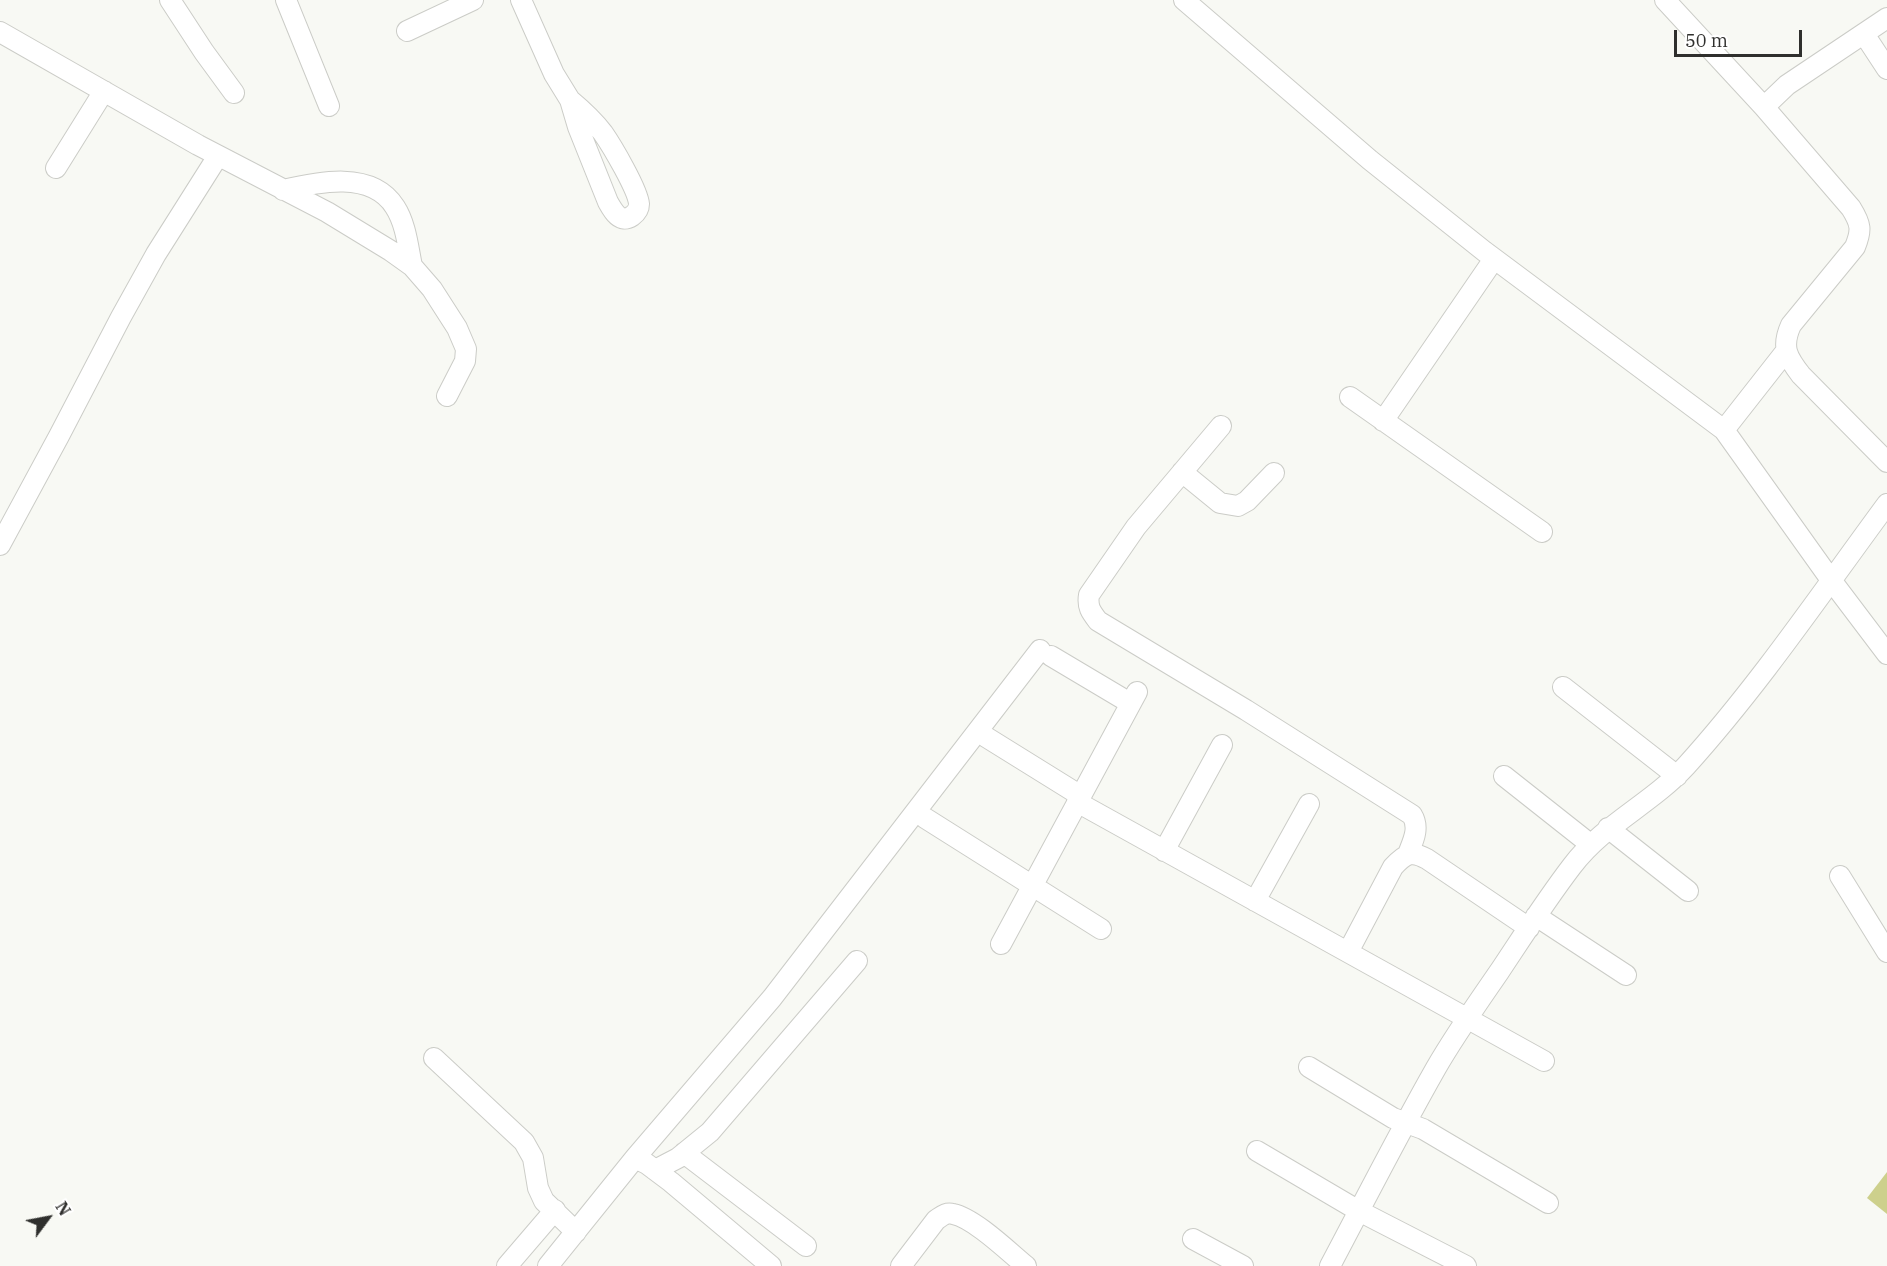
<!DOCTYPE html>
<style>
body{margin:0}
#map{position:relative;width:1887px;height:1266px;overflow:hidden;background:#f8f9f4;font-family:"IBM Plex Serif",serif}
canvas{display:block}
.north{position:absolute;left:18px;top:1188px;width:60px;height:60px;-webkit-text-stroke:4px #fff;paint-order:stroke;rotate:58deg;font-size:16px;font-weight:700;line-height:24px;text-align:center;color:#2f2f2d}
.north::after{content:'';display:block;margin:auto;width:21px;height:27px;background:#2f2f2d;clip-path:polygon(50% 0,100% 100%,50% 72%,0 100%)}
.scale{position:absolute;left:1674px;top:30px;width:128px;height:27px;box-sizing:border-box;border:3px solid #2f2f2d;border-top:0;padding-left:8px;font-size:18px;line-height:21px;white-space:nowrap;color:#2f2f2d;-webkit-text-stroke:4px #fff;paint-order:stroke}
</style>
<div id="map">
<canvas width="1887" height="1266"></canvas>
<div class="north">N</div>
<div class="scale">50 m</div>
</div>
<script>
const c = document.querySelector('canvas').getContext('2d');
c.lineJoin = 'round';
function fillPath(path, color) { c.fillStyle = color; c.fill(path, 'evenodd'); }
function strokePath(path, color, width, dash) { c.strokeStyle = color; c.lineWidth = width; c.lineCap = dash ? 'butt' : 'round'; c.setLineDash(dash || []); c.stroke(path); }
const building = new Path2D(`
 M1887,1172v42l-20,-16z`);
const minor = new Path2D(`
 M170,0l34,52 30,41
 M286,0l43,106
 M521,0l33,74 16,26 8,27 30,75c5,9 12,22 24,14 4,-3 7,-6 7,-12 -1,-14 -27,-58 -36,-71 -10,-13 -21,-23 -33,-33
 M1184,0l186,160 114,91 240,179 62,-79
 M1665,0l99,107 87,101c10,16 11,22 4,39l-64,78c-10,22 -4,32 10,50l86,87
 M407,31l66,-31
 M0,32l198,113 129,67 64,39 21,15 20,23 25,39 9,21 -1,12 -18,35
 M1864,34l23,35
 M1764,107l23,-22 100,-67
 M56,168l48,-77
 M283,190c35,-8 89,-20 112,17 11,17 13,40 17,59
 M1350,397l192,135
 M1383,421l111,-162
 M1221,426l-85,101 -47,68c-2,12 2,17 9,26l148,89 166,105c8,13 1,26 -4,39
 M1724,430l107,150 56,74
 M1182,472l38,31 18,3 9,-5 27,-28
 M0,545l59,-109 62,-119 35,-63 62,-98
 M1051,656l79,47
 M1563,687l114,89
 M986,737l95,59
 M1504,776l86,68
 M1077,802l467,259
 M925,818l176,111
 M1608,828l80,63
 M1164,851l58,-106
 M1840,876l47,76
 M1255,901l54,-97
 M1536,916l90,59
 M1001,944l136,-252
 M1348,952l45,-85c12,-13 18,-17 34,-8l102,69
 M434,1058l90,84 9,16 5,30 6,13 32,31
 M1309,1067l84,51 30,11 125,74
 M1257,1151l102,60 107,55
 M684,1153l122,93
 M635,1158l137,-160 268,-348
 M655,1170l23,-12 32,-26 147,-171
 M1193,1239l50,27
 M507,1266l48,-56
 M548,1266l87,-108 12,6 24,18 100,84
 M901,1266l35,-46c6,-4 10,-8 17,-6 21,4 56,38 73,52
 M1330,1266c35,-66 69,-133 106,-198 19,-33 41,-64 63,-96 24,-36 47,-72 73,-106 32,-42 79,-62 114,-100 74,-82 136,-174 201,-262`);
fillPath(building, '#cdd08c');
strokePath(minor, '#cbccc7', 22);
strokePath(minor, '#fff', 20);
</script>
